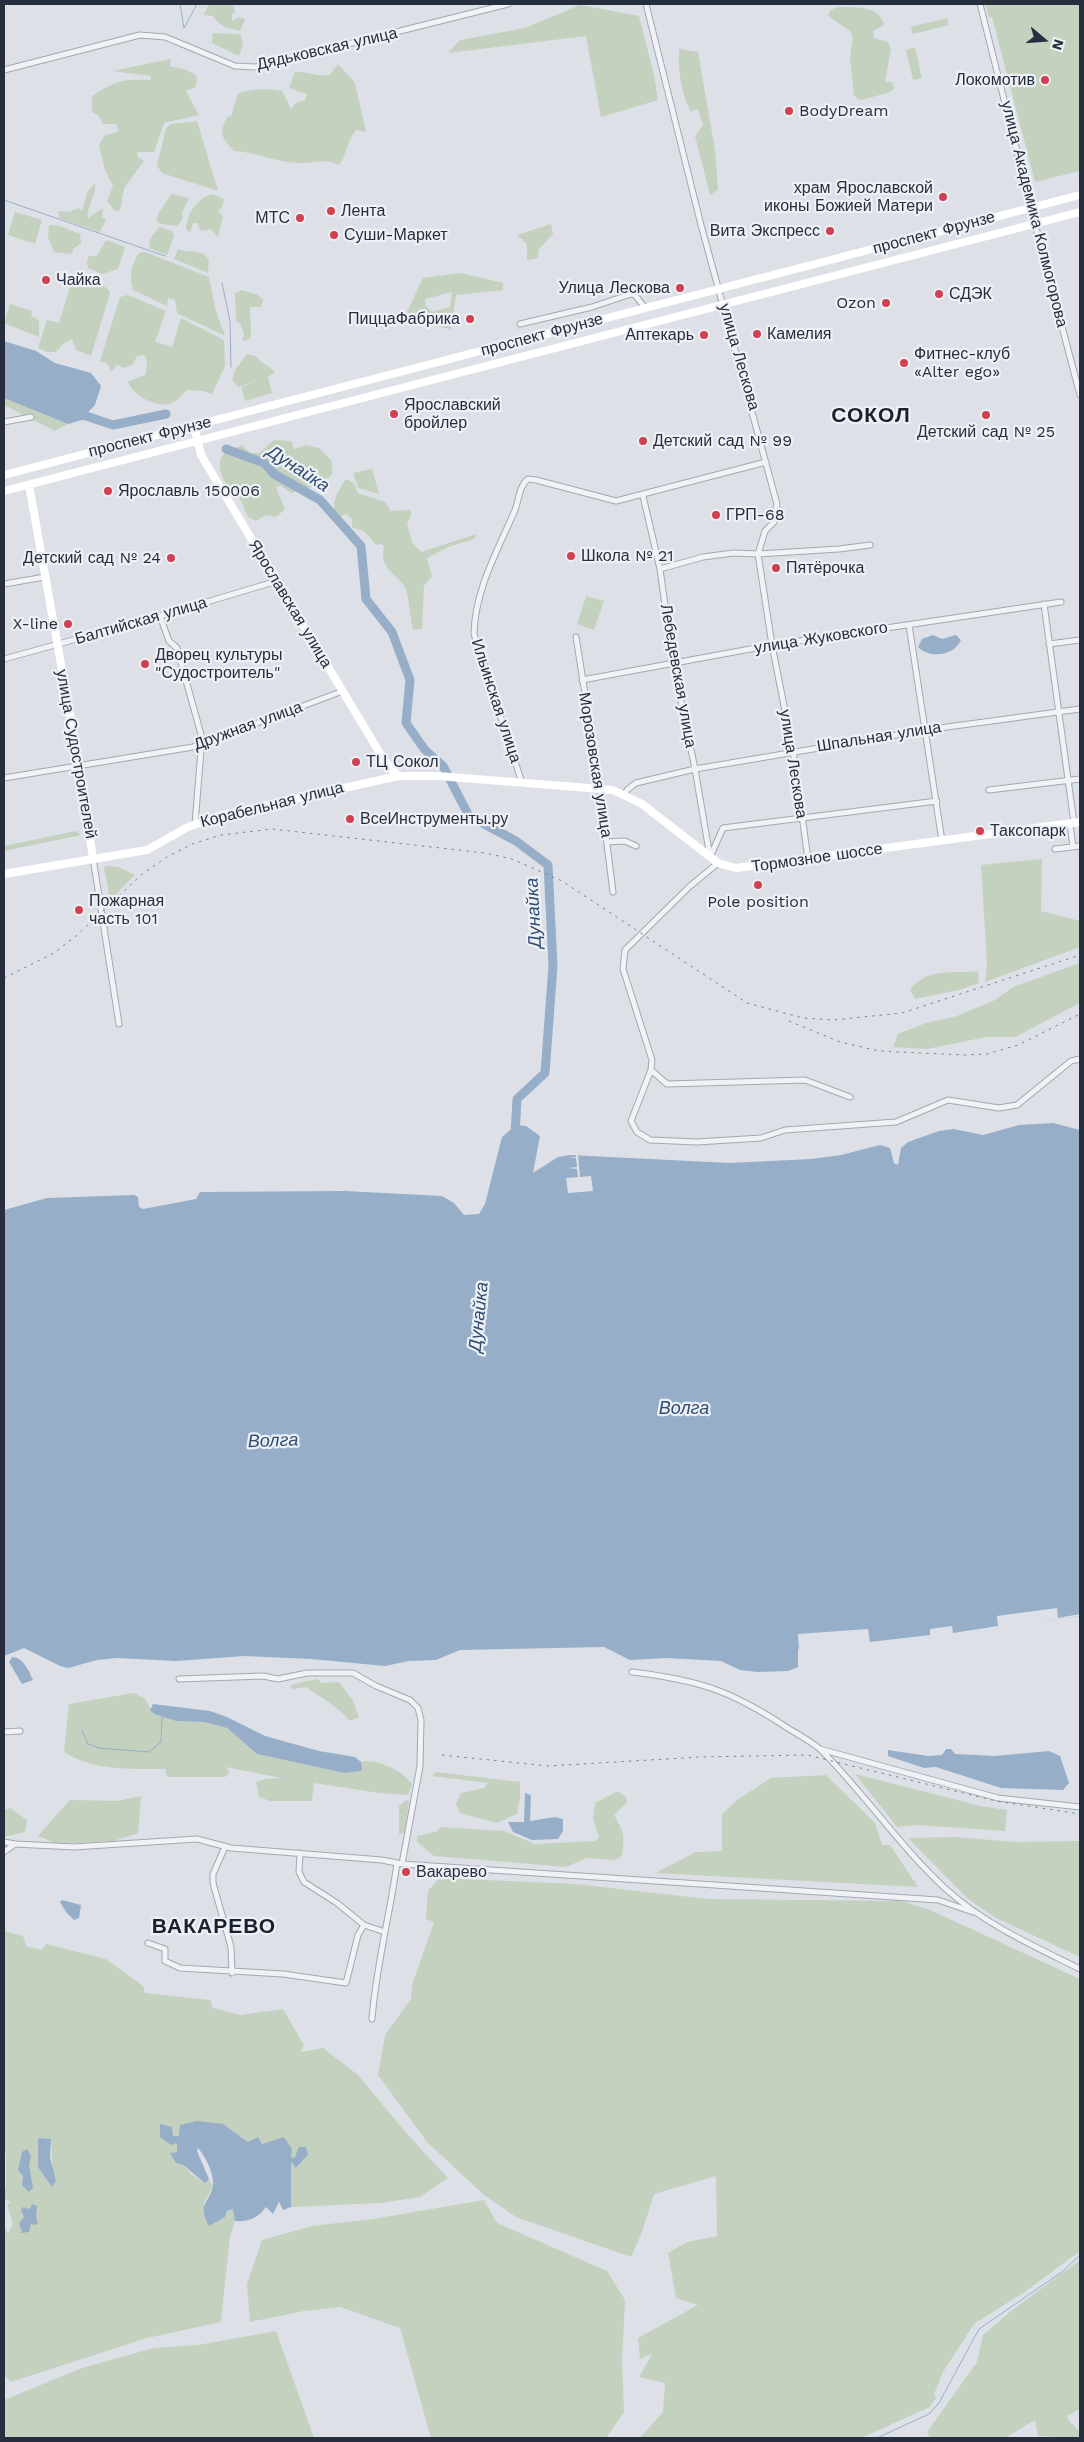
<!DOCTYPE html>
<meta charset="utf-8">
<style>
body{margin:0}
#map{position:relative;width:1084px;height:2442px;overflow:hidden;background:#dde1e7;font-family:"Work Sans",sans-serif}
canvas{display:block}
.frame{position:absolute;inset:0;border:5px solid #272e3e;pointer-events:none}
.north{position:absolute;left:1019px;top:15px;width:50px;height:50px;-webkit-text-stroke:4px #edf0f5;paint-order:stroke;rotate:108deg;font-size:14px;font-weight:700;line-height:20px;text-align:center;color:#272e3e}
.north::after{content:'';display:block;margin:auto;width:18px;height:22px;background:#272e3e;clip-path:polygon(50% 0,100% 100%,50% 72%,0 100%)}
</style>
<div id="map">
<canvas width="1084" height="2442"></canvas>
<div class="frame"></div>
<div class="north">N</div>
</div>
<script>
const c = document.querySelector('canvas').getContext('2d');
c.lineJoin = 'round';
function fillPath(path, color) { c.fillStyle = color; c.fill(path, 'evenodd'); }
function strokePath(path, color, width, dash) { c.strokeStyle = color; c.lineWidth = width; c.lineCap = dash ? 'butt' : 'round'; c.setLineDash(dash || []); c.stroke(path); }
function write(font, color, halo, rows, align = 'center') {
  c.font = font + ' "Work Sans",sans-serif'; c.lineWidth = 4.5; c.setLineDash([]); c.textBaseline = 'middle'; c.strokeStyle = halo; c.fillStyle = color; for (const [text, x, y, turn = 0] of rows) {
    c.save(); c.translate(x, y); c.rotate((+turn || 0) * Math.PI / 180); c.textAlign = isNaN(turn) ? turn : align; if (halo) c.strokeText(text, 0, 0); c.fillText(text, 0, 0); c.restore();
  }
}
const green = new Path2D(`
 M209,4h24l2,7 -3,4v6l7,-4 6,2 -5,12c-11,-3 -21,-4 -27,-15l-9,-1z
 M986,4h94v167l-45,11 -43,-165h-3z
 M580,5l59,11 15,59 4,25 -57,17 -15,-81 -138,17 12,-13 65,-12z
 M836,7c18,1 43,-3 48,18l-11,6 1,7 14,4 3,7 -6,33h7l2,7 -6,4 -28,7 -6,-4 -4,-38 3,-21 -3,-6 -22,-15 2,-5z
 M947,18l2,7 -36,9 -2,-7z
 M213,33l27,1 3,10 -4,12 -27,-13z
 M915,47l7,31 -9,2 -7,-30z
 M679,49l19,3 17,98 3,40 -8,5 -15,-59 8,-11 -5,-16 -7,3c-10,-19 -13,-42 -12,-63z
 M171,59l-1,7 17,4 10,6 -1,11 -10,4 13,24 -35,8 -10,29h-16l-1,4 7,5 -20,27 -4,23 -6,-1 -7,-9 6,-15 -8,-16 -6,-24 5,-10 15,-5 -3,-7h-13l-4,-8 -7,-4v-16c26,-16 30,-17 59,-16v-4l-39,-5z
 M338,64l17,19 11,49 -10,-2c-9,11 -8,22 -17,35 -16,-7 -23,-2 -39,-2 -22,0 -44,-11 -66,-12 -13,-14 -15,-17 -7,-34l4,-1 7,-22c8,-5 34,-6 44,-3l9,18 5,-6 9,-3 2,-6 -18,-6 6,-16c12,-1 24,5 35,3z
 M197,121l21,70 -56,-18 -5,-7 9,-38 5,-4z
 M95,183c2,13 -9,23 -7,35l15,-10 -1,9 4,3 -6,12 -41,-14v-7l10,1 10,-4 3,3 5,-18z
 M171,194l18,4 -7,15 1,5 -5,8 -17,-2 -5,-4c3,-11 10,-16 15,-26z
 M212,194l12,5 -2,9 -4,3 5,5 -5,21 -7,-8 -10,2 -4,-8h-4l-3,10 -4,-4c1,-15 10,-30 26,-35z
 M15,212l27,8 -7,24 -27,-9z
 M551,224l2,10 -14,15 -1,9 -11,2v-16l-10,-9z
 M49,225c11,0 21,5 31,9l1,9 -8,6 -1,5 -18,-2 -6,-15z
 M159,227l13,4 2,5 -7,19 -18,-7 1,-9z
 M106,240l19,7 -7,22 -16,5 -14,-6 -1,-7 2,-5h8z
 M178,249c12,5 22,-1 31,10l-1,14 -34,-14z
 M145,252l64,25 6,31 10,28 -48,-23 -2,-13 -7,-2 -1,8 -34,-16c-4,-16 -2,-24 6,-37z
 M461,273l42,10v7l-47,5 -5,34 -41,-7 -4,-8 17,-36zM452,292l-2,15 -18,5 -7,-7v-6z
 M74,274l33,14 3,5 -19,63 -15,-6 -4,-11 -9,5 -7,8h-9l-9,-4 9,-28 12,3z
 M242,290l16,5 5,5 -2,7h-11c-1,12 3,21 0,32l-8,2 2,-7 -3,-9 -5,-4 -1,-28z
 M128,295l38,16 -11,31 17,5 9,-29 43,22 1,26 -13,28 -9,-3 -16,-1c-5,4 -10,11 -15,13 -14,6 -39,-7 -44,-21l18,-8 1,-14 -3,-5 -7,1 -4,8 -8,4 -8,-3 -6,7 -3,-8 -8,-3 20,-64z
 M10,304l22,7 -1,5 8,4v17l-35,-14z
 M247,354l9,2c5,9 14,9 19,16l-7,5 4,16 -27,8 -4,-14 20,-8 -23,8 -6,-8 3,-9z
 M4,398h1l63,26 -13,7 -51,-26z
 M274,440l17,1 3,8 12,-4 13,3 13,13v14l-17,11 -24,7 -10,-7 -5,1 9,23 -10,7 -9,-2 -10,6 -8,-4 -11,-25c-11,-4 -21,-22 -16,-34 2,-6 15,-10 21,-13l8,8h9z
 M372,469l7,25 -21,-6 -5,-15z
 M346,479l8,4 4,10 27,9 6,9 20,-1v5l-4,9 5,18 9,10 56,-18 -3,5 -23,7 -24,12 5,18 -8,10 -2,43 -9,1c-3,-12 -3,-27 -7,-40 -5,-15 -28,-19 -22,-44l-3,-2 -5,1 -11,-13 -13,-5v-8l-6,-5 -5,3c-15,-9 -2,-28 5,-38z
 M586,596l18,5 -10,29 -17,-6z
 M76,831l5,4 -77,16v-5z
 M1042,859l-1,52 39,10v26l-95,35 2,-19 -6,-98z
 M109,866l9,1 17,8 -25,25 -6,-33z
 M1080,963v40l-65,34h-29l-59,12 -34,-2 5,-13 28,-11 31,-7 38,-16 18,-13z
 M978,971l1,12 -20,7 -44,9 -5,-9c16,-23 43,-16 68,-19z
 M317,1679l5,4 17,-1 14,19 6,16 -9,4c-11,-14 -29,-23 -44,-34l-14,2 -2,-4z
 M134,1693l11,6 9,15 22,7 28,1 23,6 30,26 87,19 18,-5 -1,-6c16,-4 42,9 51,22l-4,11 -29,-2 -65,-10 -2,18h-42l-11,-4 -3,-15 9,-3 17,-1 -57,-11 5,5 -5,5h-58l-2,-8c-35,0 -70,2 -101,-17l5,-48z
 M436,1772l84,10v16l-3,16 -20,9 -37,-10 -4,-9 5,-11 23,-5 4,-5 -56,-7z
 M855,1774l126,32 26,4 -2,21 -88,-6 -20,2z
 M826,1775l49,48 7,22h8l28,42 -263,-14 41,-21 26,-1v-37l15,-14 34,-22z
 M618,1791l8,6 1,5 -13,13c10,17 11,21 8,41l-7,4 -28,-2 -21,9 -132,-11 -17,-14v-6l21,-5 2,-4 64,4 31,13 59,-3 5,-3 -6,-19 2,-16z
 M141,1796l-3,37 -25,8 -55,3 -20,-8 32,-36 47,1z
 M406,1800l3,1 -4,31 -6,2v-28z
 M10,1808l17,12 -2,12 -21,5v-27z
 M956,1837l59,5 65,-1v116l-84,-39 -28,-19 -60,-61z
 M439,1878l137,6 132,15 194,2 28,9 150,69v272l-54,40 -52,33 -31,48 -9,22 2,4 -6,9 -69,31h-221l23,-26 2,-29 -26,-6 13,-23 -12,5 -2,-21 60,-33 -22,-7 -8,-45 19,-11 30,-6 -1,-60 -62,18 -12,38 -11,25 -115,-40 -32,-22 -57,-53 -49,-67 7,-40 26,-36 1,-14 22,-63 -8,-3 2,-28z
 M4,1931l19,5 3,10 16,4 4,-6 60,15 37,27 2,7 65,7 3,8 28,7 42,-6 21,36 -3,7 22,-4 35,27 50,60 40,43 -28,19 -39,6 -90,4v-45l6,6 11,-13 -17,3 -24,-16 -5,2 -8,-4 -6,2 -8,-6h-67l-1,-9 -12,-2 17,18v9l-6,1 20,21 13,8 5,-3 4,8 -9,15 5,24 16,-9 2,-6 7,-2 1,12 -5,15 -9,86 -74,16 -136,44 -7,-7v-148l4,7 5,-10 -6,-19 3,-2 -3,-4 -3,3v-20l2,7v-35l-2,-1zM38,2138l13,1 2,37 -7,1 -8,-11z
 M484,2200l13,23 110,48 18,29 -3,60 2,52 -18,26h-175l-31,-110 -60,-21 -36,4 -54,11 -3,-38 15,-44 50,-14 61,-7z
 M1080,2260v149l-13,7 2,5 11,10v7l-42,-2 -3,-16 -30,18h-75l-3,-6 50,-70 6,-27 28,-24z
 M276,2331l38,107h47h-357v-38l78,-32 72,-20 44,-3z`);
const water = new Path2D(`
 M4,341l32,10 19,12 36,10 10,13 -6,19 -7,7 1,6 -21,6 -64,-26z
 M933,635l9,4 14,-4 5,5c-7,16 -31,19 -43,7l4,-8z
 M1053,1123l27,7v486l-156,22 -126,11v18l-10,4 -30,1 -18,-2 -19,-9 -55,-3 -36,2 -26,-13 -144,3 -24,10 -27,1 -24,5 -74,-7 -67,-3 -68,5 -59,-3 -20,2 -29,8 -8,-2 -36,-18 -20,8v-446l43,-12 87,-3 4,2 1,10 4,2 53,-10 4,-7 145,-1 97,5 12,7 10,12 15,-1 6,-10 17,-67 14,-12 10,1 14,10 -7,37 25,-16 12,-2 160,8 81,-4 30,-4 39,-10 10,3 4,15 4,2 3,-17 7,-6 31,-11 15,-2 29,6 36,-10z
 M12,1657c11,0 17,14 21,23l-11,4 -13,-22z
 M153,1704l57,7 17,6 38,19 54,15 36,6 6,5 1,6 -1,3 -17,2 -87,-19 -30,-26 -23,-6 -28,-1 -22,-7 -4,-4z
 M946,1749h5l4,5 40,2 54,-5 11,5 9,27 -6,7 -62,-2 -65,-21 -12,1 -36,-12v-6l40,6 14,-1z
 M525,1793l6,2 -1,26 25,-4 8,2v12l-5,8 -26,1 -19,-8 -5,-10h16z
 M62,1900l19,5 -2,13 -5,2 -8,-8 -6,-10z
 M197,2121l26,3 25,18 10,-5 4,7 22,-7 8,12 -1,9 4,-1 4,-10h7l2,8 -12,13 -5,-6v45l-8,3 -4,-8 -6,12 -7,-7c-8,11 -17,15 -31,14l-2,-12 -6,2 -2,6 -16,9c-13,-23 2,-24 4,-41 1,-12 -8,-29 -15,-37l-1,3 12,28 -4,4 -22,-18 -7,-2 -6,-10 7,-1v-9l-6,2 -11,-8v-13l12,3 1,9h6l1,-11z
 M38,2138l13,1 -1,18 6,24 -4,6 -14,-20z
 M27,2149l4,7 -2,9 4,23 -4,4 -7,-7 1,-9 -5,-6 4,-18z
 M32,2204l5,2 -1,12 2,4 -2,3 -5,-1 -2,8 -9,1 2,-2 -3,-7 5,-7 -3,-7 2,-3 7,2z`);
const pier = new Path2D(`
 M576,1152l2,1 2,24 11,-1 2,15 -25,2 -2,-15 12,-1 -1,-8 -9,-1 9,-1 -1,-9h-8l8,-1z
 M1057,1608l1,10 22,-4v2l-219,32 -62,2 -1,-16 70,-5 2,13 60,-7v-6l22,-3 1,7 45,-7 -1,-10z`);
const stream = new Path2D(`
 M180,4l4,24 13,-24
 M4,200l161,56
 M222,283l8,38 1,46
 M82,1730l6,14 11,4 50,4 12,-10 1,-25
 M877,2438l52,-24 10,-11 40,-74 83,-57 18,-17`);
const river = new Path2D(`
 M77,413l36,12 53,-11
 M226,449l38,14 10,11 46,26 41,46 5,53 26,33 18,48 -4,43 19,27 18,16 26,50 47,25 32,24 5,101 -8,107 -28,26 -2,36`);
const street = new Path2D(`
 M646,4l55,221 76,279 -3,18 -9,9 -7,23 14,91 21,106 15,108
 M980,4l51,203
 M4,70l136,-35 25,2 70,29 21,1 252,-63
 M1035,224l45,171
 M520,324l72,-17 39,-13 4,1 10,13
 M4,422l27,-5
 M643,496l17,73 13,94 22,106 15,88
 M660,569l43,-12 30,-4 25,1 81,-5 31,-4
 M4,584l41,-7
 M1044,604l30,219
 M160,616l9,25 8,7 25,90 -7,86
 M909,625l33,216
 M576,637l23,144 14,111
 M1049,644l31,-4
 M4,659l156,-43 117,-35
 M582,680l190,-35 289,-43
 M4,778l189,-31 150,-56
 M522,783l-48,-149c1,-45 24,-84 41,-124 4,-10 4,-24 13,-31l8,1 80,21 150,-39
 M989,790l91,-11
 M625,794l2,-4 9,-7 59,-14 230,-39 155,-21
 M1070,824l3,23
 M607,842l18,-1 11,5
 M1055,849l25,-3
 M710,857l13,-29 214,-27
 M93,858l26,166
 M718,863l-29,24 -64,63 -2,19 29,91 -1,10 -20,51 6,11 13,8 47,2 64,-4 24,-8 111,-8 52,-22 51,8 18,-3 54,-44 9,-2
 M651,1070l16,14 138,-4 45,17
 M632,1672c66,8 98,18 154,55 11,7 25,14 35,23 44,44 80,98 126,140 39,35 87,56 133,79
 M179,1679l84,-3 15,3 29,-6h46l23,13 34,14 8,8 3,12 -1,46 -18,98
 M4,1732l16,-1
 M820,1749l178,49 82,9
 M4,1842l11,2
 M225,1847l-12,27v9l18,64 1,26
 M4,1852l11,-8 59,3 123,-8 34,9 151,12 20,4 536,36 35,12
 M300,1853l-1,19 5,10 33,21 27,22 21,7
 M148,1943l17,6v12l15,7 103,6 63,9 12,-48 6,-10
 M372,2019c4,-53 18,-104 25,-156`);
const secondary = new Path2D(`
 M194,425l7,30 183,305 14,16
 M4,475l1076,-280
 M29,485l50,280 14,93
 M4,491l1076,-279
 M4,874l143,-24 41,-23 31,-11 179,-40h40l175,14 29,14 76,59 18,5 344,-46`);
const rail = new Path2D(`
 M4,978l50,-25 22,-17 65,-61 26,-18 25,-13 29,-9 51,-6 213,24 27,6 50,22 185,122 56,15 30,2 69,-7 178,-58
 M789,1021l51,21 39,9 85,4 23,-1 31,-9 62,-31
 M442,1755l106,11 152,-9 107,-2 189,46 84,13`);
const markers = [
 [1045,80,5,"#cf4051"],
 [789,111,5,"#cf4051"],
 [943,197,5,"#cf4051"],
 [331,211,5,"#cf4051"],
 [300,218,5,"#cf4051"],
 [830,231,5,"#cf4051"],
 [334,235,5,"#cf4051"],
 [46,280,5,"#cf4051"],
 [680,288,5,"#cf4051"],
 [939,294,5,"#cf4051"],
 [886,303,5,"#cf4051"],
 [470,319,5,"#cf4051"],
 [757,334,5,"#cf4051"],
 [704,335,5,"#cf4051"],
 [904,363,5,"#cf4051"],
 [394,414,5,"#cf4051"],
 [986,415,5,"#cf4051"],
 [643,441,5,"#cf4051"],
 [108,491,5,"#cf4051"],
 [716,515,5,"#cf4051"],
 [571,556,5,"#cf4051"],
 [171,558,5,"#cf4051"],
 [776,568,5,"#cf4051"],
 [68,624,5,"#cf4051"],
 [145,664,5,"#cf4051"],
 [356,762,5,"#cf4051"],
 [350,819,5,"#cf4051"],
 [980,831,5,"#cf4051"],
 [758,885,5,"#cf4051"],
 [79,910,5,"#cf4051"],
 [406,1872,5,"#cf4051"]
];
const streetNames = [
 ["Дядьковская улица",327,49,-13],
 ["улица Академика Колмогорова",1034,214,76],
 ["проспект Фрунзе",934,233,-15],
 ["проспект Фрунзе",542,335,-15],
 ["улица Лескова",739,357,74],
 ["проспект Фрунзе",150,437,-14],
 ["Ярославская улица",290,604,59],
 ["Балтийская улица",141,621,-16],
 ["улица Жуковского",821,638,-9],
 ["Лебедевская улица",678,676,80],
 ["Ильинская улица",496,701,72],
 ["Дружная улица",248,726,-20],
 ["Шпальная улица",879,737,-9],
 ["улица Судостроителей",76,754,80],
 ["улица Лескова",793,764,81],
 ["Морозовская улица",595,765,81],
 ["Корабельная улица",272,805,-14],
 ["Тормозное шоссе",817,858,-8]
];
const poiNames = [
 ["Локомотив",1035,80,"right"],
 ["BodyDream",799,111],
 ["храм Ярославской",933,188,"right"],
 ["иконы Божией Матери",933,206,"right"],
 ["Лента",341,211],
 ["МТС",290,218,"right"],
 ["Вита Экспресс",820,231,"right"],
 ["Суши-Маркет",344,235],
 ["Чайка",56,280],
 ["Улица Лескова",670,288,"right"],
 ["СДЭК",949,294],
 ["Ozon",876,303,"right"],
 ["ПиццаФабрика",460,319,"right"],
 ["Камелия",767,334],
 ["Аптекарь",694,335,"right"],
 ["Фитнес-клуб",914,354],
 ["«Alter ego»",914,372],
 ["Ярославский",404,405],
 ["бройлер",404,423],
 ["Детский сад № 25",986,432,"center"],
 ["Детский сад № 99",653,441],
 ["Ярославль 150006",118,491],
 ["ГРП-68",726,515],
 ["Школа № 21",581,556],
 ["Детский сад № 24",161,558,"right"],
 ["Пятёрочка",786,568],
 ["X-line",58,624,"right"],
 ["Дворец культуры",155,655],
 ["\"Судостроитель\"",155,673],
 ["ТЦ Сокол",366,762],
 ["ВсеИнструменты.ру",360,819],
 ["Таксопарк",990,831],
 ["Пожарная",89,901],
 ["часть 101",89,919],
 ["Pole position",758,902,"center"],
 ["Вакарево",416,1872]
];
const waterNames = [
 ["Дунайка",298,469,33],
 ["Дунайка",534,913,-93],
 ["Дунайка",479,1317,-84],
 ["Волга",684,1409],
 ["Волга",273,1441,-2]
];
const districtNames = [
 ["СОКОЛ",871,416],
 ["ВАКАРЕВО",214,1927]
];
fillPath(green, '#c3d1be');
fillPath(water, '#97aec8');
fillPath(pier, '#dde1e7');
strokePath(stream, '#97aec8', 1);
strokePath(river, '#97aec8', 9);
strokePath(street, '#a3a8b1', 7);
strokePath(street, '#f0f2f6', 5);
strokePath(secondary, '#fff', 8);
strokePath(rail, '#778091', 1, [2.5, 5]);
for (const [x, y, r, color] of markers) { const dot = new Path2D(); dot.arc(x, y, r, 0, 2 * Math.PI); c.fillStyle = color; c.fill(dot); strokePath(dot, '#edf0f5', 2); }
write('16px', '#272e3e', '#edf0f5', streetNames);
write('16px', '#272e3e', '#edf0f5', poiNames, 'left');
write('italic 18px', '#304c72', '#edf0f5', waterNames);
c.letterSpacing = '1px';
write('bold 21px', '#19202f', '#edf0f5', districtNames);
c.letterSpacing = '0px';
</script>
